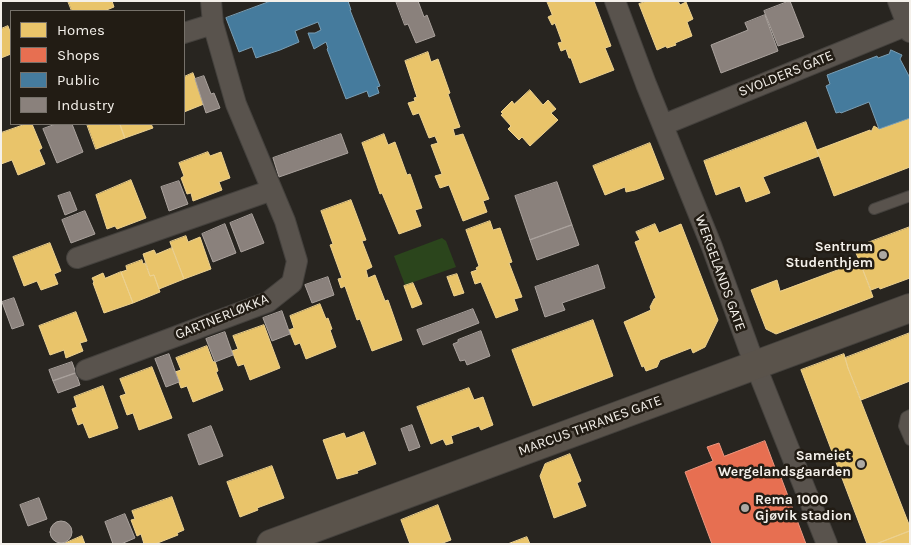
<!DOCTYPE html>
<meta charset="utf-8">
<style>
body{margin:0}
#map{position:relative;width:911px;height:545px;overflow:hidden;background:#282520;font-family:Karla,sans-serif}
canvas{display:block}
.frame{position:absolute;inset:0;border:2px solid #f4f0ea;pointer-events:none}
.legend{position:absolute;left:10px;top:10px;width:175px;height:115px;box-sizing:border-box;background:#221c14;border:1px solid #76716a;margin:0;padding:6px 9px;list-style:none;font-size:15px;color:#f4f0ea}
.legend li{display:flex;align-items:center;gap:10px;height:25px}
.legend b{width:25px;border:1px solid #76716a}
</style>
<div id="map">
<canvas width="911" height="545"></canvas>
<div class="frame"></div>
<ul class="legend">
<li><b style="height:14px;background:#e9c46a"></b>Homes</li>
<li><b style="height:14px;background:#e76f51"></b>Shops</li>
<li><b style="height:14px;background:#457b9d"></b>Public</li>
<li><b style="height:14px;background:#8a817c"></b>Industry</li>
</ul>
</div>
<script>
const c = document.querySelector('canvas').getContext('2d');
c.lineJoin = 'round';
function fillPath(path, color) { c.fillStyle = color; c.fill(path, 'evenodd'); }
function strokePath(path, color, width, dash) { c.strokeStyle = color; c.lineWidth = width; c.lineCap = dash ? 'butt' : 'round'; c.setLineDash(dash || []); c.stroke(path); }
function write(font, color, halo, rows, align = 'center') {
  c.font = font + ' Karla,sans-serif'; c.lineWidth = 5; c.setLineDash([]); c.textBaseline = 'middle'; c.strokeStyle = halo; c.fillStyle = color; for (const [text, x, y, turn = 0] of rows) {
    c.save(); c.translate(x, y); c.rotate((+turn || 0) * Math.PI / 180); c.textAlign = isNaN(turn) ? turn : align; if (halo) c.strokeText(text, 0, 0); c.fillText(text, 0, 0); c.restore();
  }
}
const green = new Path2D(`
 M442,238l4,3 10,26 -51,18 -11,-29z`);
const homes = new Path2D(`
 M68,1h44l2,6 -10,4h-32z
 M547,1h47l17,45 -6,2 9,22 -34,13 -9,-25h-2l-3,-9 -5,2 -3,-8 4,-1 -7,-19 -3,2 -4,-8 4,-2z
 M647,1h31l2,4 6,-3 7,17 -6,3 5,14 -17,7 1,2 -9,3 -1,-2 -9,4 -18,-46z
 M8,26l3,8v20l-10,4v-29z
 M428,52l3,10 7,-3 12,34 -2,1 12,33 -7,2 2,7 8,-2 26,65 -6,2 4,11 -24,9 -14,-36 -9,3 -5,-12 7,-2 -11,-29 7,-2 -3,-7 -6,2 -10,-25 -6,2 -5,-12 7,-2 -1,-3 3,-1 -12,-36z
 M193,73l11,31 -20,8v-35z
 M530,90l13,15 5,-5 8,9 -5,4 7,7 -28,26 -8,-9 -3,3 -11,-11 3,-3 -10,-11 2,-1 -2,-2 11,-11 2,3z
 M910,118v49l-76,29 -17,-46 53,-20 1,2 3,-6 5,3z
 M806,122l13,34 -56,21 7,16 -24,9 -6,-16 -24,9 -12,-34z
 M26,124h6l10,24 -3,2 6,14 -27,11 -6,-15 -11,4v-31z
 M87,124h33l5,14 -29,11z
 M120,124h31l2,4 -28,10z
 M384,134l4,11 7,-3 12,33 3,-1 12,34 -7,2 6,16 -22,8 -17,-41 -2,1 -18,-51z
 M650,143l14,36 -29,11 -9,2 -1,-5 -20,8 -12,-29z
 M208,152l2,4 11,-4 9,26 -11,4 3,8 -29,11 -2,-8 -4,1 -6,-16 3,-2 -5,-13z
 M131,180l15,38 -29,11 -2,-3 -8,3 -11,-34z
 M351,200l15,40 -4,1 10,26 -6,3 2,8 7,-3 10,26 3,-1 14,40 -30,11 -12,-32 -3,1 -12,-34 -4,2 -3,-9 4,-1 -12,-33 3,-1 -12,-33z
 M490,221l3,9 7,-2 12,34 -3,1 13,34 -8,2 4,11 -22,8 -15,-36 -6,2 -4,-12 6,-2 -1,-2 3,-2 -13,-36z
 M655,224l4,9 22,-9 37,96 -13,27 -12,6 -2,-5 -31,12 -3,7 -11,4 -2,-5 -2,1 -18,-45 27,-12 -1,-3 4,-8 2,-1 -21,-56 5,-2 -4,-8z
 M910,227v51l-30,11 -1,-2 -8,3 -17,-42z
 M186,236l2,6 12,-5 11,32 -27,10 -14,-37z
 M50,243l11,28 -7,3 4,10 -17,6 -4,-9 -13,5 -11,-29z
 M172,248l12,31 -25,10 -5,-14 -4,1 -7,-22 11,-4 2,4z
 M142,260l1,4 2,-1 5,13 4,-1 6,17 -27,11 -12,-31 6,-2 -1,-4z
 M860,262l13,35 -97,37 -10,-5 -15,-39 26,-10 3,11z
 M121,272l12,31 -29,10 -11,-30 1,-1 -2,-4 11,-5 2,5z
 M457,274l7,19 -10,3 -7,-19z
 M413,283l9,21 -10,4 -8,-22z
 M320,304l6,15 2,-1 4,11 -2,1 6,17 -30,12 -6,-16 -5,2 -6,-15 5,-2 -4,-12z
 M76,312l11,29 -7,2 3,8 -17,7 -2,-8 -14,5 -11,-29z
 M593,320l20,56 -80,30 -21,-56z
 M264,325l16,43 -30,12 -6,-16 -6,2 -6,-15 6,-2 -5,-13z
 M910,333v48l-49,19 -13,-32 -3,-10z
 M207,346l6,16 2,-1 3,10 -2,1 7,18 -30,12 -6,-16 -6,2 -6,-16 6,-2 -5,-12z
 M844,354l4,14 62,159v4l-34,13h-9l-66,-174z
 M152,367l20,51 -33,12 -6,-17 -6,2 -7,-19 6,-2 -6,-15z
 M103,386l15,42 -29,10 -6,-15 -5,2 -6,-16 5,-2 -3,-10z
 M469,388l5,12 9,-3 10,28 -12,5 -2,-4 -28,10 2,7 -7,2 -3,-6 -12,5 -14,-37z
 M364,432l12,32 -19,7 1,2 -21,6 -14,-39 21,-7 2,5z
 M570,454l11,27 -4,2 9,23 -32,12 -14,-42 5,-12z
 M272,466l12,32 -27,10 1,2 -18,7 -13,-35z
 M172,497l12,33 -7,3 1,2 -23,9h-11l-3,-10 -4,2 -6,-16 4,-1 -3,-8z
 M438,505l13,35 -11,4h-30l-9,-24z
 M910,531v13h-34z
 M82,536l3,8h-22z
 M527,537l3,7h-22z`);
const shops = new Path2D(`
 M765,441l12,32 2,-1 27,72h-94l-27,-72 28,-11 -6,-14 12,-4 5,13z`);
const public = new Path2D(`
 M271,1h77l3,9h-1l30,76 -3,1 2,6 -10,4 -2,-6 -21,8 -19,-50 1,-1 -2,-6 -12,7 -6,-16h7l6,-3 -3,-8 -23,9 4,11 -19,8 -24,8 -4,-11 -13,5 -13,-34z
 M891,50l11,5 -2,4 10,19v40l-31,11 -10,-27 -28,11 -1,-1 -4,1 -10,-27 4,-2 -3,-9 50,-19 1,2 11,-4z`);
const industry = new Path2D(`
 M396,1h22l6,16 3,-2 8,21 -19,7 -8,-19 -3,1z
 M790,1l14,36 -26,9 -14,-35z
 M765,15l13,36 -57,22 -10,-28 37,-15 -3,-7z
 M204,76l7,18 3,-1 6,15 -14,5 -11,-34z
 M56,124h16l11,28 -26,11 -14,-34z
 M341,134l7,19 -69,24 -6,-19z
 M179,181l9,23 -19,7 -8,-24z
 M557,182l15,43 -42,15 -15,-44z
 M70,192l7,18 -12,5 -7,-19z
 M85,211l10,23 -24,9 -9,-23z
 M252,214l12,29 -23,9 -11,-29z
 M225,224l11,29 -23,9 -11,-28z
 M572,225l7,20 -42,15 -7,-20z
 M598,265l7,23 -43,15 3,7 -20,7 -10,-30z
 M328,277l6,18 -22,8 -7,-18z
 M14,298l10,27 -12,4 -10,-27z
 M473,309l6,14 -56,22 -6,-15z
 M282,311l8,23 -18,7 -9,-23z
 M481,331l9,25 -23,9 -2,-5 -5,1 -7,-17 5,-2v-2z
 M225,332l8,23 -18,7 -9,-23z
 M169,354l10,28 -13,5 -11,-28z
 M72,362l4,11 -23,8 -4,-11z
 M76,373l4,12 -22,8 -5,-12z
 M412,425l8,22 -11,4 -8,-22z
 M211,426l12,30 -24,9 -11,-30z
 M39,498l8,21 -19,7 -8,-21z
 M125,514l10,24 -14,6h-8l-8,-22z
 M50 532a11 11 0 1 1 22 0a11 11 0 1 1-22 0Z`);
const lane = new Path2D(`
 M874,209l36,-13
 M910,415l-4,2 -2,9 6,14`);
const street = new Path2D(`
 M615,1l31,83 66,163 37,102 78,195
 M898,1l12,31
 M184,33l29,-9 -2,-23
 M663,125l247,-101
 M77,258l195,-68
 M86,370l182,-68 24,-19 5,-22 -12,-40 -49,-117 -23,-80`);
const secondary = new Path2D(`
 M271,544l639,-236`);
const markers = [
 [883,255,5,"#ada9a3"],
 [861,464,5,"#ada9a3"],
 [745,508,5,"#ada9a3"]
];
const streetNames = [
 ["SVOLDERS GATE",786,74,-22],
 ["WERGELANDS GATE",720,273,70],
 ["GARTNERLØKKA",222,317,-22],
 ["MARCUS THRANES GATE",590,426,-20]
];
const poiNames = [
 ["Sentrum",873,247],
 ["Studenthjem",873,263],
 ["Sameiet",851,456],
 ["Wergelandsgaarden",851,472],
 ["Rema 1000",755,500,"left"],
 ["Gjøvik stadion",755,516,"left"]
];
fillPath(green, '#2b451c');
fillPath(homes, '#e9c46a');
strokePath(homes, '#ecd190', 1);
fillPath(shops, '#e76f51');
strokePath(shops, '#eb967f', 1);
fillPath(public, '#457b9d');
strokePath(public, '#7a9eb4', 1);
fillPath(industry, '#8a817c');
strokePath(industry, '#aaa29d', 1);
strokePath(lane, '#44413d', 12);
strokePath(street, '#44413d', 22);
strokePath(secondary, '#44413d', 30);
strokePath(lane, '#59534d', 10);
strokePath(street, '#59534d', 20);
strokePath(secondary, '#5a534b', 28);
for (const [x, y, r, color] of markers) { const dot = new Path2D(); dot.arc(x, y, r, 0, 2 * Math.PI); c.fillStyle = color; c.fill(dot); strokePath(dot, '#221c14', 2); }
write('14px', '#f4f0ea', '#221c14', streetNames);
write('bold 14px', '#f4f0ea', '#221c14', poiNames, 'right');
</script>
